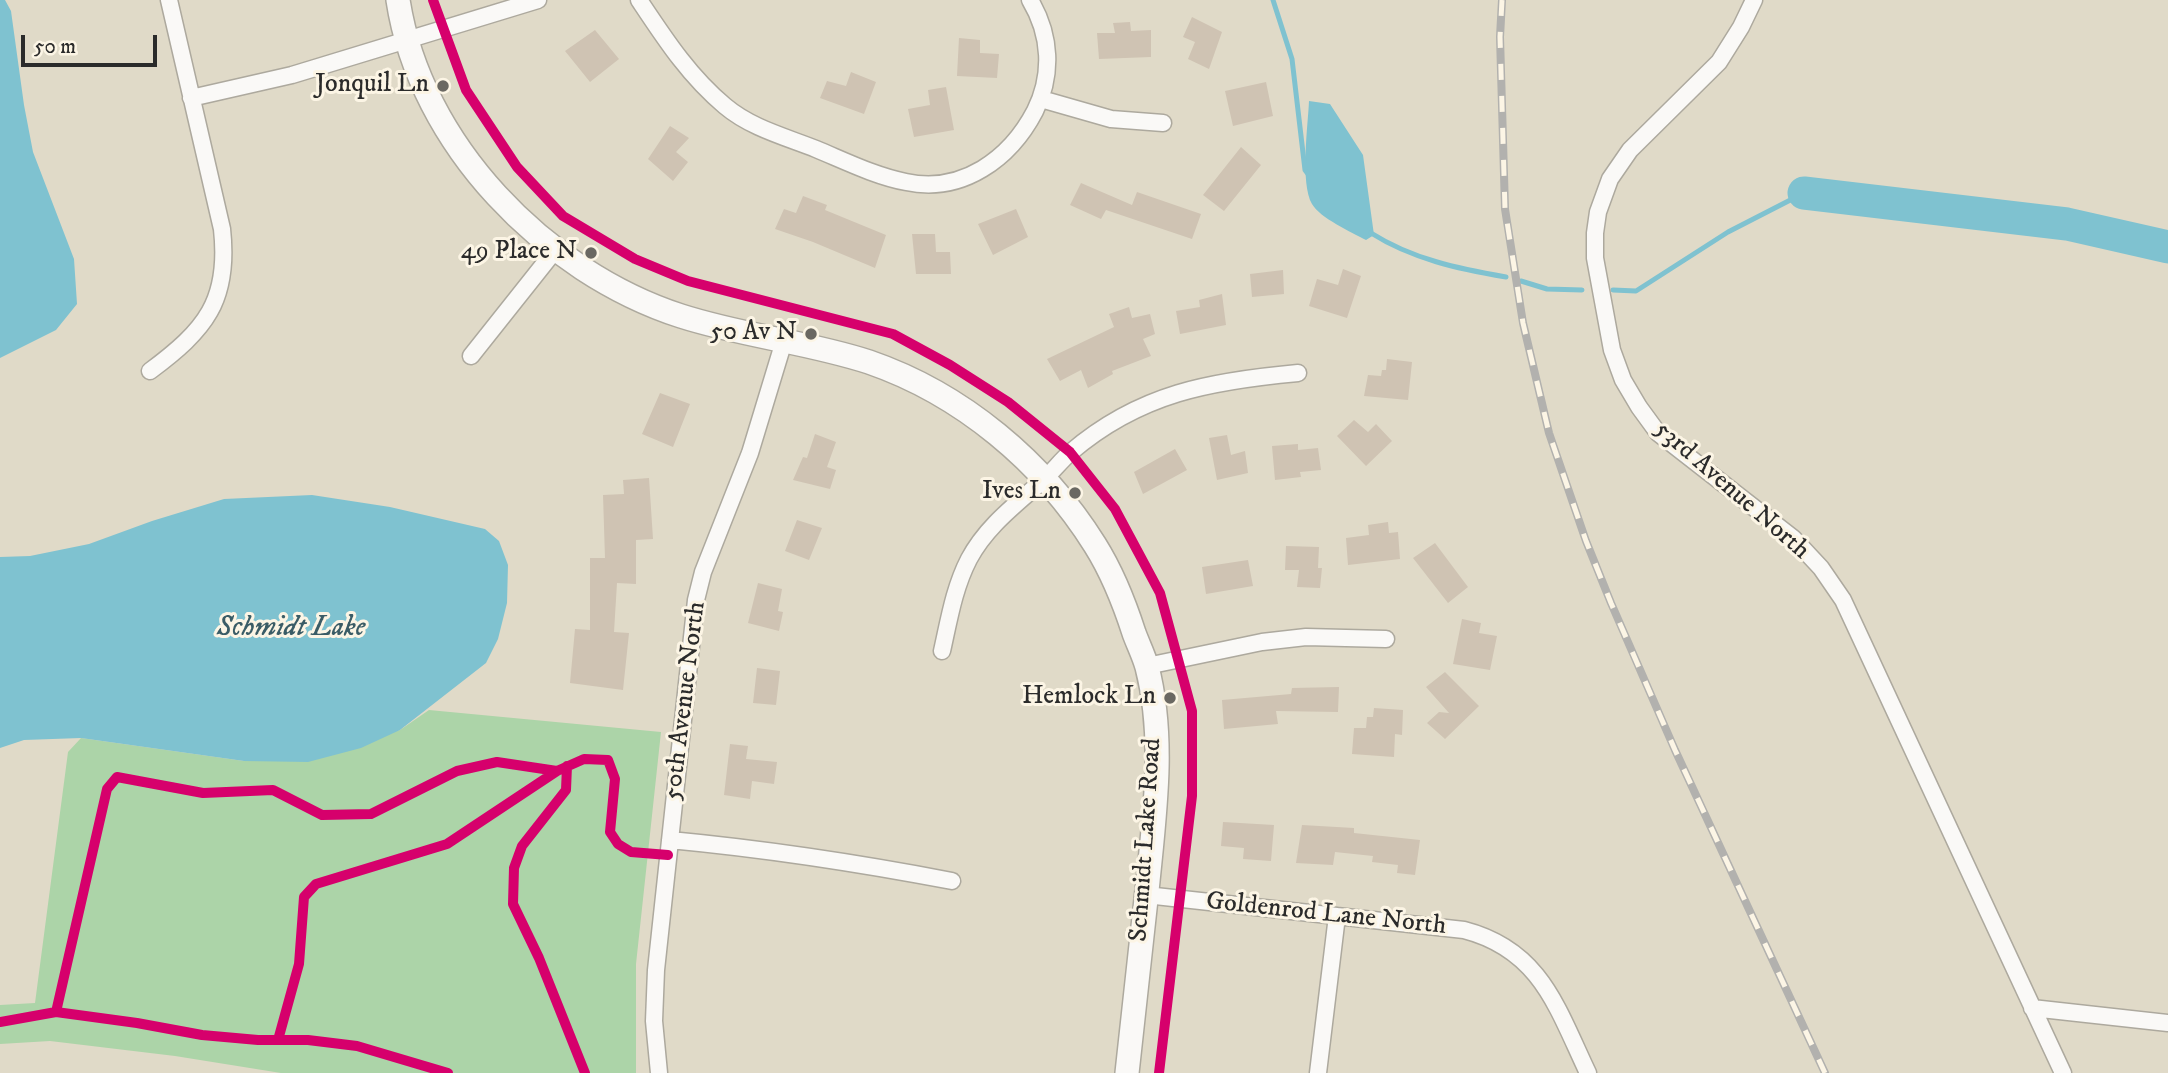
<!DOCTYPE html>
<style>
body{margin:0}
#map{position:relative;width:2168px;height:1073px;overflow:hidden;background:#e0dac8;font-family:"IM FELL DW Pica",serif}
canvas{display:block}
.scale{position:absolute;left:21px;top:35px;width:136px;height:32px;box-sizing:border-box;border:4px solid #2b2b2b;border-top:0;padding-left:9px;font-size:21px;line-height:24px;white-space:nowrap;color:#2b2b2b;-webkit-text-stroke:5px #fcf5e5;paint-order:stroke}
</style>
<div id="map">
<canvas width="2168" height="1073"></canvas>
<div class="scale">50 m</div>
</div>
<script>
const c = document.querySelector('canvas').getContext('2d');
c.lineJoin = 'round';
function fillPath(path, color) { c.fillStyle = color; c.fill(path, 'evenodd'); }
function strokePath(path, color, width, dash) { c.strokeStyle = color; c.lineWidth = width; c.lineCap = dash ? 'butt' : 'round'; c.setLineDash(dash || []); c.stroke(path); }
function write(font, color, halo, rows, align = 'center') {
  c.font = font + ' "IM FELL DW Pica",serif'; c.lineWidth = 6; c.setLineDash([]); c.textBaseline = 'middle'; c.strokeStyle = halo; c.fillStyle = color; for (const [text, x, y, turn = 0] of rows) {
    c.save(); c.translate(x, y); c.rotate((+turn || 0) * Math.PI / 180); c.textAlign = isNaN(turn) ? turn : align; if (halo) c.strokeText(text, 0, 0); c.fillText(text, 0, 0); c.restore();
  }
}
const green = new Path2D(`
 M429,710l232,22 -25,232v109h-355l-106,-17 -125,-15 -50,3v-39l35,-2 33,-251 13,-14 163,23 156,-31z`);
const water = new Path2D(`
 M0,0h5l6,11 13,94 9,47 41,107 3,45 -21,26 -56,28z
 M1309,101l21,3 33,51 11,80 -8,5c-15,-8 -46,-22 -54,-36 -12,-21 -4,-79 -3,-103z
 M312,495l78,12 95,22 14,12 9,24 -1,38 -9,36 -12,24 -86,67 -39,18 -53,14 -64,-1 -163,-23 -57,2 -24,8v-191l30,-1 59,-12 63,-23 72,-22z`);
const stream = new Path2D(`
 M1273,0l19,59 13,111 3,4
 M1371,233c41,26 88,36 135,44
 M1521,281l26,8 35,1
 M1613,290l23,1 92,-59 76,-39`);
const river = new Path2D(`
 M1804,193l263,31 101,23`);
const building = new Path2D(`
 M1192,17l30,15 -13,37 -21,-10 7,-17 -12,-5z
 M1130,22l1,9 20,-1v27l-52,2 -2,-26h18l-2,-10z
 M595,30l24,29 -29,23 -25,-31z
 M959,38l21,2v13l19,1 -2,24 -40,-2z
 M851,72l25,10 -12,32 -44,-16 7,-17 19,5z
 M1266,82l7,34 -40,10 -8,-35z
 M946,87l8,43 -40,7 -6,-28 22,-4 -2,-15z
 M670,126l19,12 -13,14 12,10 -15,19 -25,-22z
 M1241,147l20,18 -37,46 -21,-16z
 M1081,183l51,22 5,-13 64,22 -9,25 -86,-29 -5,9 -31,-14z
 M803,196l24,9 -2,5 61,25 -11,33 -62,-26 -38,-13 9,-20 12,4z
 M1016,209l12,28 -35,18 -15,-31z
 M912,234h23l1,18h14l1,22h-35z
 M1343,269l18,7 -14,42 -38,-12 8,-27 21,6z
 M1283,270l1,24 -32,3 -2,-23z
 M1222,294l4,31 -46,9 -4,-23 24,-4 -1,-7z
 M1129,307l3,11 18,-4 5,20 -12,5 8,17 -39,15 1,3 -25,14 -7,-18 -21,11 -13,-22 67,-32 -5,-13z
 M1387,359l25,3 -4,38 -44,-4 4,-21 13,1 1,-6h4z
 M660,393l30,11 -17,43 -31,-13z
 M1354,420l14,12 8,-8 16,17 -26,25 -29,-30z
 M815,434l21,8 -9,25 9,3 -6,19 -37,-9 10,-23 4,1z
 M1227,435l4,20 14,-4 3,22 -31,7 -8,-42z
 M1298,444v6l20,-2 3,22 -21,2 1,5 -26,3 -3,-34z
 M1175,449l12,21 -44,24 -9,-22z
 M649,478l4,61 -17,1v44l-19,-1 -3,49 15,1 -6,57 -53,-7 5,-54 15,1v-72h15l-2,-63 21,-1 -1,-14z
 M797,520l25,8 -13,32 -24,-9z
 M1388,522l1,11 9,-1 2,27 -52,6 -2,-27 23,-3 -1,-10z
 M1435,543l33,44 -20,16 -35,-45z
 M1286,546l33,1 -1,21h4l-2,20 -23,-1 2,-17h-14z
 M1248,560l5,26 -47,8 -4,-27z
 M758,583l24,6 -4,22 5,1 -4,19 -31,-8z
 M1462,619l19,4 -2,10 18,3 -7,34 -37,-6z
 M757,668l23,3 -4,34 -23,-2z
 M1445,672l34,34 -34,33 -18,-16 12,-11 10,1 -23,-26z
 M1339,687l-1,25 -62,-1 2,13 -54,5 -2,-29 69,-6 1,-6z
 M1374,708l29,2 -1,25 -7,-1 -1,23 -42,-3 2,-26h12l1,-11h6z
 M730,744l18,2 -2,13 31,3 -3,22 -22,-3 -2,18 -26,-4z
 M1223,822l51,3 -3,36 -28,-2 1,-11 -23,-2z
 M1302,825l52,3v5l66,7 -5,35 -18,-2 1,-8 -26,-3 1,-6 -38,-4 -2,13 -37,-2z`);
const street = new Path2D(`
 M639,0c26,39 50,76 86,106 26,22 61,31 91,43 29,12 59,27 90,33 56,12 104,-23 129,-71 18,-36 16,-76 -5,-111
 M1754,0l-13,27 -22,35 -89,88 -20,29 -12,33 -3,21v25l17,92 11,30 16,27 19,26 135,105 28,30 22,32 220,473
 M191,98l101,-23 246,-75
 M1041,99l70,20 52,4
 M471,356l85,-107
 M150,371c55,-41 80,-70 72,-142l-53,-229
 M942,651c7,-31 12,-63 27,-92 17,-32 45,-53 72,-77 11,-9 19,-21 30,-30 69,-59 140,-71 227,-79
 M1147,666l115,-24 44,-5 80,2
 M670,840c95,9 188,23 282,41
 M1146,895l318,35c77,20 93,78 124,143
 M2032,1008l136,15
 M659,1073l-5,-52 2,-51 40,-370 7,-28 47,-119 34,-112
 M1318,1073l19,-157`);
const secondary = new Path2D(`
 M398,0c22,144 147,272 283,316 62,20 127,26 188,46 93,32 174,100 226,183 17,27 29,57 39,88 4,11 10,23 13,34 18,70 8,144 1,214 -7,64 -14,128 -21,192`);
const rail = new Path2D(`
 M1502,0l-2,37 5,172 18,114 26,110 37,108 25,62 64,147 150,323`);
const cycleway = new Path2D(`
 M433,0l33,90 51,77 46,49 72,43 53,22 205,53 57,31 58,37 62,50 45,57 45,84 32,118v85l-33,277
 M567,766l-1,24 -44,56 -8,22 -1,36 26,54 46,115
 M56,1012l51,-223 10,-12 86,16 70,-3 49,25 49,-1 86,-43 40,-9 60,9
 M0,1022l56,-10 81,11 65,12 56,5h50l49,6 91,27
 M278,1040l21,-76 5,-67 12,-13 131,-40 110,-73 27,-12 24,1 7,19 -5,53 8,12 13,8 37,3`);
const markers = [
 [443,86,7,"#6a6862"],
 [591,253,7,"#6a6862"],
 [811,334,7,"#6a6862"],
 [1075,493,7,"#6a6862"],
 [1170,698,7,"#6a6862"]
];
const poiNames = [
 ["Jonquil Ln",429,86],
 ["49 Place N",577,253],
 ["50 Av N",797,334],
 ["Ives Ln",1061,493],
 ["Hemlock Ln",1156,698]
];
const streetNames = [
 ["53rd Avenue North",1731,491,41],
 ["50th Avenue North",686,701,-83],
 ["Schmidt Lake Road",1147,840,-86],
 ["Goldenrod Lane North",1326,915,6]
];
const waterNames = [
 ["Schmidt Lake",291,629]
];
fillPath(green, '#acd4a8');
fillPath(water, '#7fc2d0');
strokePath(stream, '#7fc2d0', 5);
strokePath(river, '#7fc2d0', 33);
fillPath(building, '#cfc3b3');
strokePath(street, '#ada99e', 19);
strokePath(secondary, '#ada99e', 26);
strokePath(street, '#faf9f7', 16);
strokePath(secondary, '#faf9f7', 23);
strokePath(rail, '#b2b1ae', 8);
strokePath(rail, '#fcf5e5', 5, [16]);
strokePath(cycleway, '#d6006c', 10);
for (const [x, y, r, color] of markers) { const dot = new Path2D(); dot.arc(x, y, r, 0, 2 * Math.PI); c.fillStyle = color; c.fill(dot); strokePath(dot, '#fcf5e5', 2.5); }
write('26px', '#2b2b2b', '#fcf5e5', poiNames, 'right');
write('26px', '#2b2b2b', '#fcf5e5', streetNames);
write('italic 28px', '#3a5c66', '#fcf5e5', waterNames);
</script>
